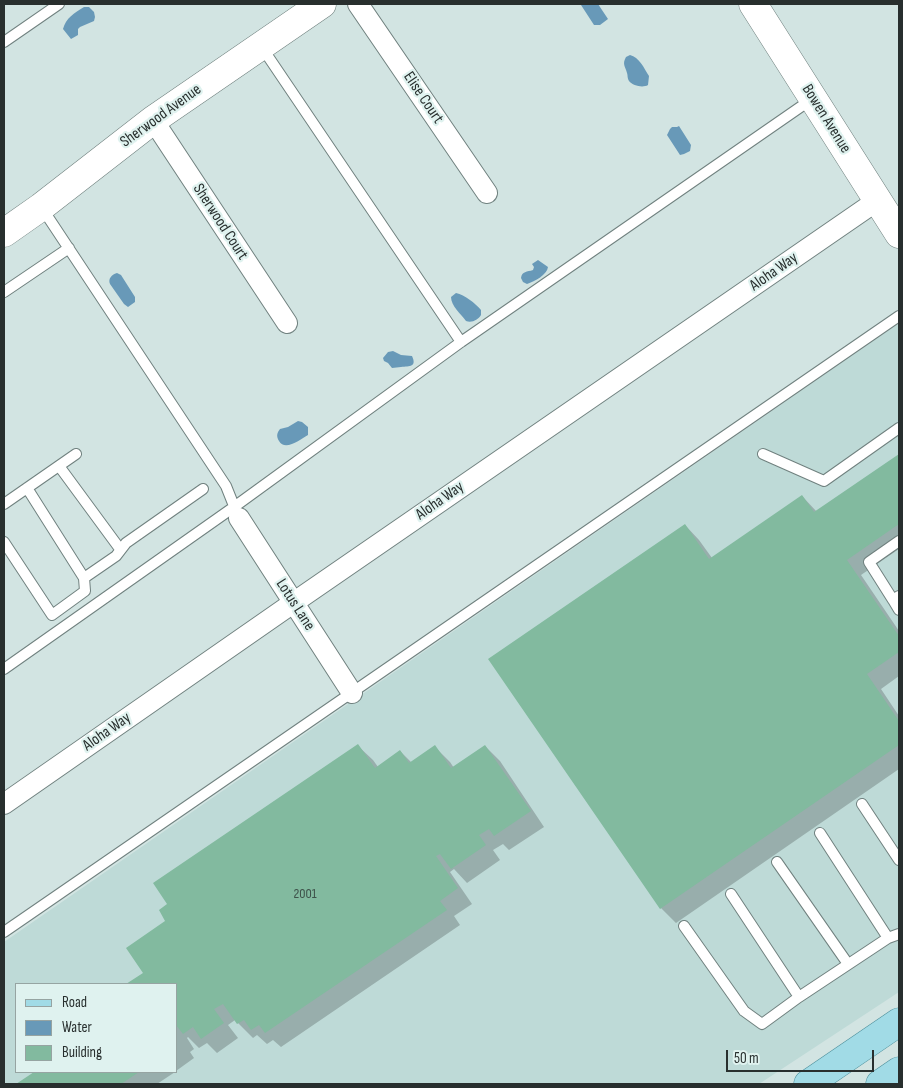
<!DOCTYPE html>
<style>
body{margin:0}
#map{position:relative;width:903px;height:1088px;overflow:hidden;background:#d2e4e2;font-family:"Sofia Sans Condensed",sans-serif}
canvas{display:block}
.frame{position:absolute;inset:0;border:5px solid #282f2e;pointer-events:none}
.legend{position:absolute;left:15px;top:983px;width:162px;height:90px;box-sizing:border-box;background:#dff2ef;border:1px solid #96a4a2;margin:0;padding:6px 9px;list-style:none;font-size:15px;color:#282f2e}
.legend li{display:flex;align-items:center;gap:10px;height:25px}
.legend b{width:25px;border:1px solid #96a4a2}
.scale{position:absolute;left:726px;top:1050px;width:148px;height:22px;box-sizing:border-box;border:2px solid #282f2e;border-top:0;padding-left:6px;font-size:15px;line-height:18px;white-space:nowrap;color:#282f2e;-webkit-text-stroke:4px #dff2ef;paint-order:stroke}
</style>
<div id="map">
<canvas width="903" height="1088"></canvas>
<div class="frame"></div>
<ul class="legend">
<li><b style="height:6px;background:#a1dbe6"></b>Road</li>
<li><b style="height:14px;background:#6899b8"></b>Water</li>
<li><b style="height:14px;background:#82ba9f"></b>Building</li>
</ul>
<div class="scale">50 m</div>
</div>
<script>
const c = document.querySelector('canvas').getContext('2d');
c.lineJoin = 'round';
function fillPath(path, color) { c.fillStyle = color; c.fill(path, 'evenodd'); }
function strokePath(path, color, width, dash) { c.strokeStyle = color; c.lineWidth = width; c.lineCap = dash ? 'butt' : 'round'; c.setLineDash(dash || []); c.stroke(path); }
function write(font, color, halo, rows, align = 'center') {
  c.font = font + ' "Sofia Sans Condensed",sans-serif'; c.lineWidth = 4.5; c.setLineDash([]); c.textBaseline = 'middle'; c.strokeStyle = halo; c.fillStyle = color; for (const [text, x, y, turn = 0] of rows) {
    c.save(); c.translate(x, y); c.rotate((+turn || 0) * Math.PI / 180); c.textAlign = isNaN(turn) ? turn : align; if (halo) c.strokeText(text, 0, 0); c.fillText(text, 0, 0); c.restore();
  }
}
const built = new Path2D(`
 M899,323v669l-140,92h-755v-142zM16,984h160v88h-160z`);
const water = new Path2D(`
 M582,4h16l10,15 -8,6h-6l-13,-20z
 M84,7h5l5,5 1,5 -1,4 -14,6 -2,2v6l-7,4 -8,-10c3,-11 11,-16 21,-22z
 M630,55c9,2 14,13 19,21l-1,9c-5,3 -15,1 -19,-4 -2,-4 -1,-5 -2,-8 -2,-7 -5,-9 -1,-16z
 M679,126l12,19 -1,6 -6,3 -4,1 -13,-20 3,-6 2,-2h5z
 M538,260l10,7c-1,8 -13,14 -21,17l-4,-2 -2,-4c1,-7 6,-6 12,-8l1,-3 -2,-3z
 M117,273l4,2 14,22v5l-7,5 -4,-3 -14,-20c-2,-5 1,-9 7,-11z
 M456,293c9,2 19,10 25,17v5c-3,5 -9,8 -15,6 -5,-7 -15,-15 -15,-24z
 M393,351l8,4 11,1c5,11 -2,10 -11,11 -3,0 -6,1 -9,1l-4,-5 -4,-2 -1,-3 5,-6z
 M298,421l4,1 6,5v8c-7,4 -23,17 -29,6 -3,-5 -2,-8 1,-12l8,-2z`);
const shadow = new Path2D(`
 M899,455v94l-38,26 38,56v45l-18,13 18,27v53l-223,154 -15,-15 24,-383 14,15 13,18 90,-62 15,16z
 M358,746l15,14 5,7 22,-16 12,12 23,-16 15,15 4,6 31,-22 15,15 44,66 -35,23 -6,-6 -10,6 7,10 -33,23 -13,-14 -4,3 22,32 -18,12 6,9 -179,122 -8,-7 -6,4 -10,-9 -4,3 -18,-18 -7,5 10,13 -21,15 -10,-10 -8,5 -11,-11 -1,1 7,11 -4,3 4,6 -18,13v-87h-48l16,-11 23,-52z
 M36,1072h139l-18,12h-139z`);
const building = new Path2D(`
 M899,454v70l-52,36 52,76v16l-32,22 32,47v24l-239,164 -172,-250 197,-135 24,35 93,-64 12,17z
 M358,744l17,24 25,-18 9,13 26,-18 16,23 34,-23 46,66 -37,25 -5,-7 -10,6 7,10 -35,24 -11,-15 -4,2 22,32 -18,13 7,9 -182,123 -6,-8 -8,5 -7,-10 -7,4 -14,-20 -9,5 10,14 -23,16 -8,-12 -10,7 -7,-9v-41h-50l17,-11 -17,-25 39,-27 -6,-11 8,-6 -14,-21z
 M34,1072h105l-18,12h-105z`);
const lane = new Path2D(`
 M4,42l55,-38
 M261,46l200,296
 M42,208l184,278 10,25
 M4,292l65,-44
 M763,454l61,27 75,-53
 M59,466l61,83
 M27,488l57,90
 M4,504l72,-50
 M4,542l48,73 33,-24 -1,-13 32,-22 10,-13 77,-54
 M899,596l-6,4 6,10
 M893,600l-24,-38 30,-21
 M4,669l230,-162 227,-165 351,-243
 M862,804l37,56
 M820,833l68,105
 M777,862l71,102
 M731,894l68,103
 M684,926l60,85 18,13 37,-27 89,-59 11,-4
 M4,932l895,-616`);
const street = new Path2D(`
 M358,4l129,189
 M153,120l134,203
 M239,518l113,175
 M4,804l289,-201 585,-403`);
const secondary = new Path2D(`
 M753,4l146,230
 M4,233l37,-26 112,-87 169,-116`);
const primary = new Path2D(`
 M808,1084l91,-62
 M880,1084l19,-13`);
const numberNames = [
 ["2001",305,894]
];
const streetNames = [
 ["Elise Court",423,98,56],
 ["Sherwood Avenue",161,116,-36],
 ["Bowen Avenue",826,119,58],
 ["Sherwood Court",220,222,57],
 ["Aloha Way",774,272,-35],
 ["Aloha Way",440,501,-35],
 ["Lotus Lane",295,605,57],
 ["Aloha Way",107,732,-35]
];
fillPath(built, '#bedad7');
fillPath(water, '#6899b8');
fillPath(shadow, '#0003');
fillPath(building, '#82ba9f');
strokePath(lane, '#70817f', 12);
strokePath(street, '#70817f', 22);
strokePath(secondary, '#70817f', 29);
strokePath(primary, '#4e8f9b', 29);
strokePath(lane, '#fff', 10);
strokePath(street, '#fff', 20);
strokePath(secondary, '#fff', 28);
strokePath(primary, '#a1dbe6', 28);
write('14px', '#3e524a', null, numberNames);
write('16px', '#282f2e', '#dff2ef', streetNames);
</script>
